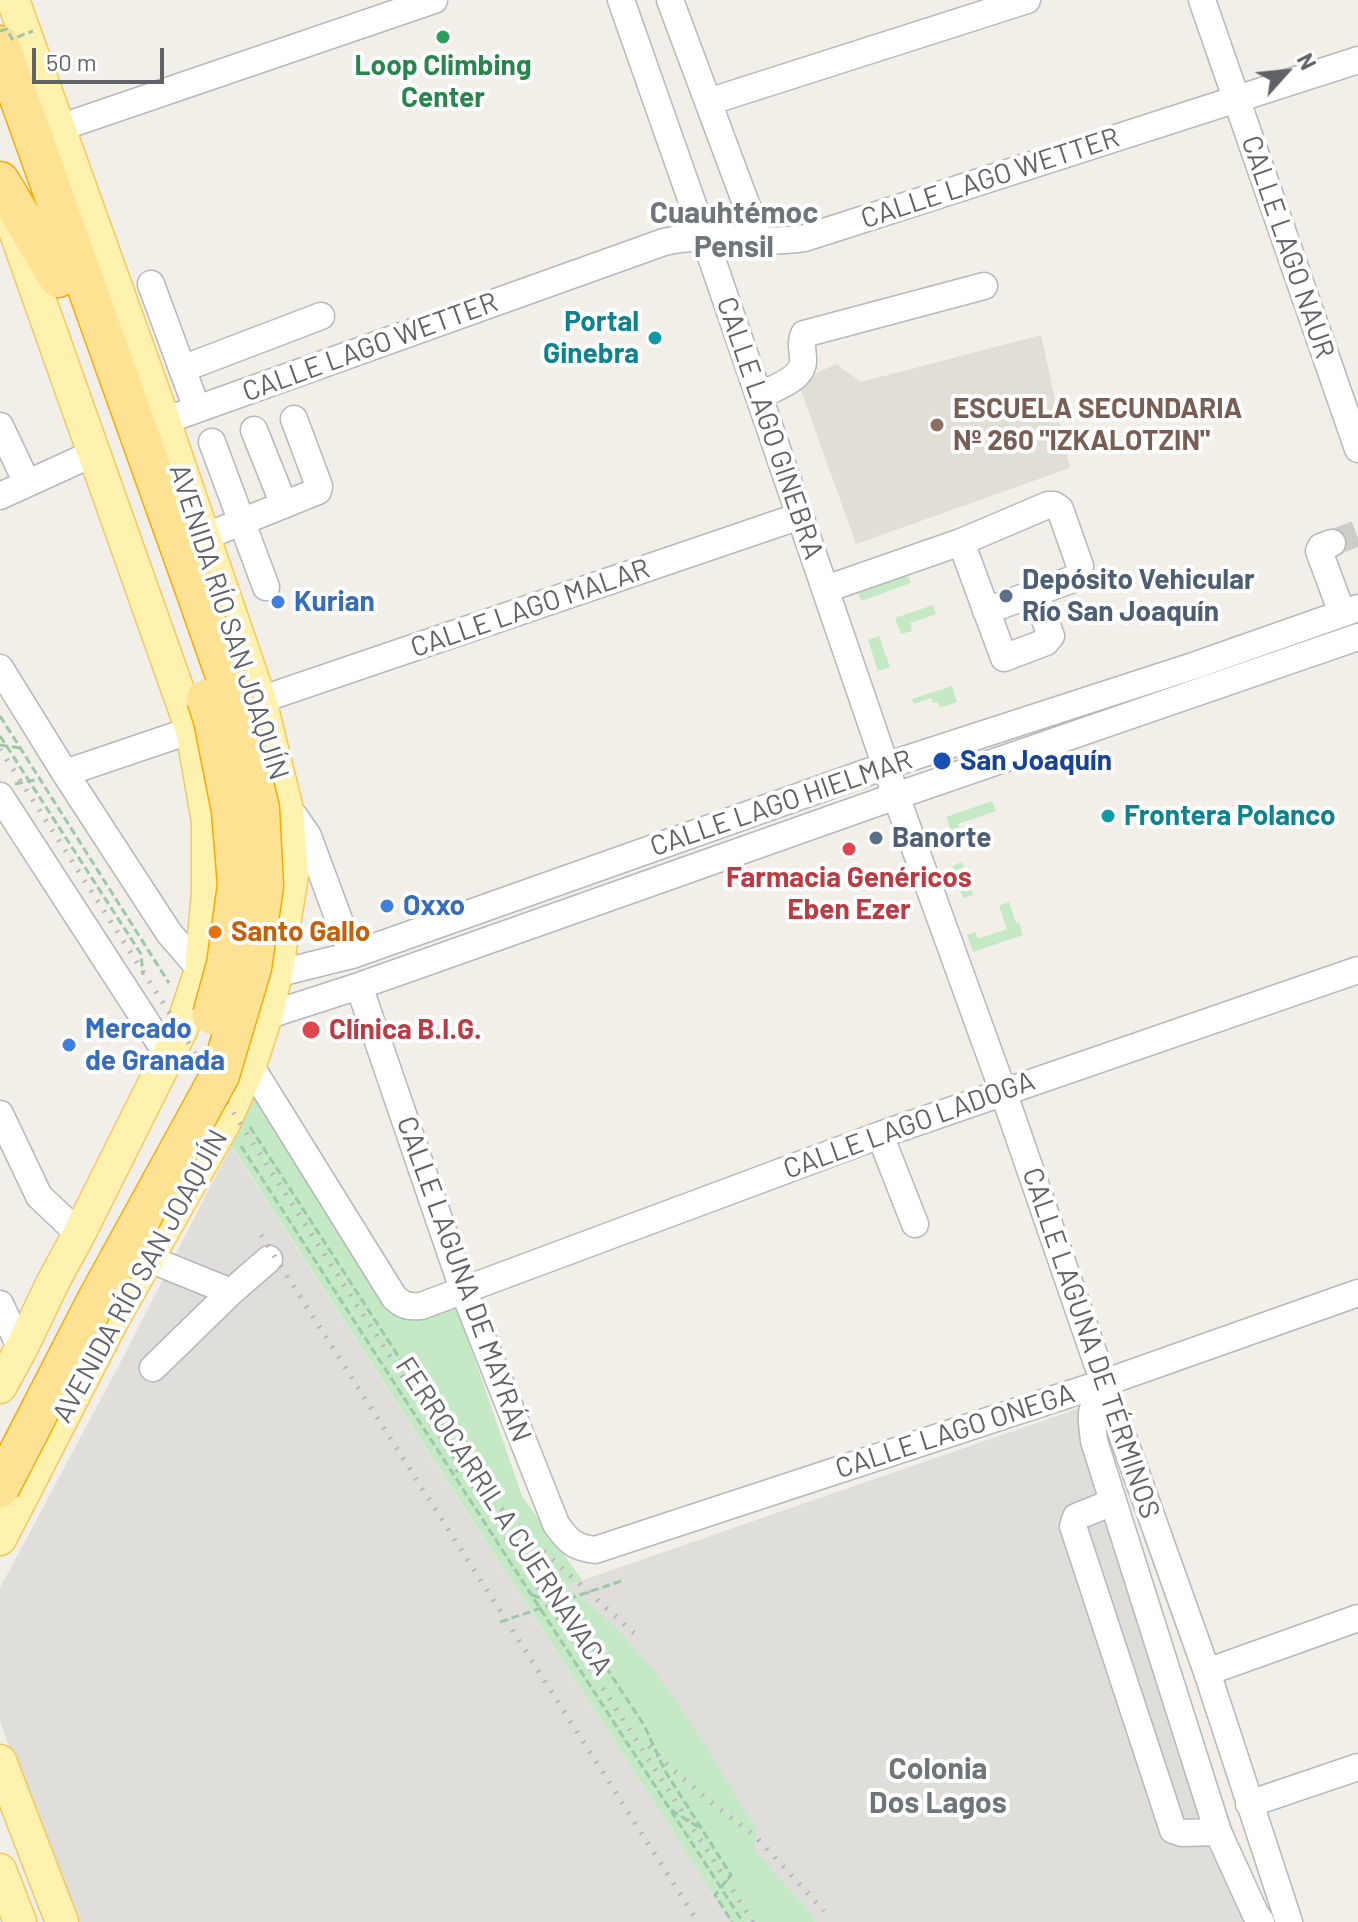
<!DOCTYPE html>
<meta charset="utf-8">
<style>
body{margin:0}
#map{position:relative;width:1358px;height:1922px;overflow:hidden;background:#f1efe8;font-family:Barlow,sans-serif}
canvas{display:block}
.north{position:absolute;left:1246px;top:32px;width:80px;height:80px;-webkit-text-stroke:6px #fff;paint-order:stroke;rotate:63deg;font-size:22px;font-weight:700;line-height:32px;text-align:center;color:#5f6368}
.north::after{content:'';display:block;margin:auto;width:28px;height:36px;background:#5f6368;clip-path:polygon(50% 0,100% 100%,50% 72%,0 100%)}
.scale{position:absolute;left:32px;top:48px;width:132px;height:36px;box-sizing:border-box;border:4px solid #5f6368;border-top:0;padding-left:10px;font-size:24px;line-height:28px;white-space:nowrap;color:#5f6368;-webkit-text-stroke:6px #fff;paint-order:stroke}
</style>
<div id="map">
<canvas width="1358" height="1922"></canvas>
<div class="north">N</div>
<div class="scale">50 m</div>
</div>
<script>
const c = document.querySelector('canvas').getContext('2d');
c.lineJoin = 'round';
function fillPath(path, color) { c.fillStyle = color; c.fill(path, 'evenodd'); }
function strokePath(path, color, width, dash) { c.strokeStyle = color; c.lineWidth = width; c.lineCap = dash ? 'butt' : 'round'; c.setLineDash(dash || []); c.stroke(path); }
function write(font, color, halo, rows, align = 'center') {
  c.font = font + ' Barlow,sans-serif'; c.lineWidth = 8; c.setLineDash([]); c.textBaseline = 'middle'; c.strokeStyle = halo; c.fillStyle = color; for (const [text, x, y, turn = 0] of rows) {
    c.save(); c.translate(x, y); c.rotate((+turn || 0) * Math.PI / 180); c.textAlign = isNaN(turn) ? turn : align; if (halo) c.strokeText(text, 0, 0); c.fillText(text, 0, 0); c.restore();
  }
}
const industrial = new Path2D(`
 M231,1146l500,776h-659l-72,-201v-133l126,-236z
 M1088,1405l177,517h-449l-11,-16 -52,-56 3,-22 -66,-104 -124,-138z`);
const education = new Path2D(`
 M1041,335l29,133 -214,76 -58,-162 38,-18 25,18z`);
const green = new Path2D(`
 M906,568l5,15 -50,18 -5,-15z
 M933,605l3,9 -26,9 2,8 -11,3 -6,-16z
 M879,636l11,31 -12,4 -10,-31z
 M952,686l5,16 -17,6 -2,-6 -5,1 -2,-5 -17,6 -2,-5z
 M992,801l4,10 -38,13 3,10 -8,3 -7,-20z
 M962,862l11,33 -10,3 -11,-32z
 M1009,902l7,21h3l4,12 -50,17 -6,-17 8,-3 3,7 29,-10 -8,-23z
 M251,1090l151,229 53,-17 67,194 60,84 -15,6c24,20 48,39 68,63 47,52 83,119 121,179l-2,22 51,56 11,16h-85l-505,-785z`);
const minorTunnel = new Path2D(`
 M1332,543l26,-10`);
const path = new Path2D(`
 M0,716l169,267
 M0,736l141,218 2,21
 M0,745l20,3
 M15,784l24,-5
 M250,1127l218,337 -15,9
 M241,1146l502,776
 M532,1595l34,12 78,118 21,46 66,104 -16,20 17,27
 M671,1810l27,17`);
const minor = new Path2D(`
 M621,0l83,236 192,560 107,295 104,301 100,280 82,250
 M670,0l90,241
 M1202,0l156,449
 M708,102l319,-102
 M59,128l375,-128
 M151,284l46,125
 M182,369l139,-53
 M759,396c15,-8 45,-17 44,-36 0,-10 -3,-17 1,-26l180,-48
 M164,421l500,-179c49,-11 91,4 141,-4l553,-178
 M0,426l27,57
 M254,430l30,75
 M212,442l54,145
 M0,496l94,-43
 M204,537l114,-46 1,-5 -25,-67
 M961,542l43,116 42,-16 5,-6 -16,-43
 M1332,543l-11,4 -2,4 23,62
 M826,589l135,-47 87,-37h6l6,4 20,57 -2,9 -5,4 -87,32
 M0,668l65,105 104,160 32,37 13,2
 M260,700l540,-184
 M65,773l127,-43
 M0,796l169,261
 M287,810l8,7 13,19 44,119
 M261,974h15l76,-19 533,-189 311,-101 162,-57
 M359,986l104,303 93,235c12,17 17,23 39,26l520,-171 243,-86
 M266,1016l93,-30 537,-190 462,-159
 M250,1065l144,232c9,9 15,10 27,9l459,-171 478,-165
 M0,1114l39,82 40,38
 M880,1135l35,89
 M147,1258l84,34 38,-33
 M0,1304l21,45
 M153,1368l78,-76
 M1107,1392c-21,15 -15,26 -13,49l124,391 37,81 6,9
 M1113,1502l-37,15 -3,9 100,304 9,3 36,-1
 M1207,1672l151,-54
 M1249,1804l109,-37`);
const major = new Path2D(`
 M0,1387l21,-38 32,-67 26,-48 102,-204 20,-60 7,-78v-70l-16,-92 -180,-508
 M0,1539l112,-218 111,-196 27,-60 16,-49 10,-42 16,-99 -5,-65 -27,-110 -96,-279 -151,-421
 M0,1761l62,161
 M0,1870l20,52`);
const highway = new Path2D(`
 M0,45l191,534
 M0,181l58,97`);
const rail = new Path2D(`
 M0,749l753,1173
 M261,1235l437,687
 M493,1500l47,48 96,87
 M649,1746l22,22 41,35 43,33 69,75`);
const pathBridge = new Path2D(`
 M0,31l7,-2 5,10 21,-8
 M500,1622l121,-41`);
const highwayBridge = new Path2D(`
 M206,699l7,21 18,91 6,74 -11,79 -14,51
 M0,1488l95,-185 125,-228 32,-107 12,-82 -4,-77 -23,-99 -46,-131`);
const markers = [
 [443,37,8,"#2e9e5b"],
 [655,338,8,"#0f9aa8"],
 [937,425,8,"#8d6e63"],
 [1006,596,8,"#5c6f8a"],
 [278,602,8,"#3f7fe0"],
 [942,761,10,"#1a4fb4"],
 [1108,816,8,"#0f9aa8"],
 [876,838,8,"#5c6f8a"],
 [849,849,8,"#e0444e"],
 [387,906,8,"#3f7fe0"],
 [215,932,8,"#e8710a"],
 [311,1030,10,"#e0444e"],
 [69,1045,8,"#3f7fe0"]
];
const leisureNames = [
 ["Loop Climbing",443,66],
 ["Center",443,98]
];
const streetNames = [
 ["CALLE LAGO WETTER",990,178,-18],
 ["CALLE LAGO NAUR",1288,247,71],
 ["CALLE LAGO WETTER",370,347,-20],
 ["CALLE LAGO GINEBRA",770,428,71],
 ["CALLE LAGO MALAR",530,608,-19],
 ["AVENIDA RÍO SAN JOAQUÍN",229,622,72],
 ["CALLE LAGO HIELMAR",781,803,-19],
 ["CALLE LAGO LADOGA",909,1125,-20],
 ["AVENIDA RÍO SAN JOAQUÍN",140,1276,-61],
 ["CALLE LAGUNA DE MAYRÁN",464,1279,70],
 ["CALLE LAGUNA DE TÉRMINOS",1091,1343,71],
 ["CALLE LAGO ONEGA",955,1431,-18],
 ["FERROCARRIL A CUERNAVACA",504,1516,57]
];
const cultureNames = [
 ["Portal",639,322],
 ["Ginebra",639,354],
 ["Frontera Polanco",1124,816,"left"]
];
const educationNames = [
 ["ESCUELA SECUNDARIA",953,409],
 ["Nº 260 \"IZKALOTZIN\"",953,441]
];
const serviceNames = [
 ["Depósito Vehicular",1022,580],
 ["Río San Joaquín",1022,612],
 ["Banorte",892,838]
];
const shopNames = [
 ["Kurian",294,602],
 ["Oxxo",403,906],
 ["Mercado",85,1029],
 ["de Granada",85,1061]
];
const transitNames = [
 ["San Joaquín",960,761]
];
const healthNames = [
 ["Farmacia Genéricos",849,878],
 ["Eben Ezer",849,910],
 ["Clínica B.I.G.",329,1030,"left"]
];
const foodNames = [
 ["Santo Gallo",231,932]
];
const neighbourhoodNames = [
 ["Cuauhtémoc",734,213],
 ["Pensil",734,247],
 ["Colonia",938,1769],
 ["Dos Lagos",938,1803]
];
fillPath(industrial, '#e0deda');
fillPath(education, '#e1ded6');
fillPath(green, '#c5e8c5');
strokePath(minorTunnel, '#ccccc8', 26, [26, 13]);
strokePath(minor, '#b5b8bc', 29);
strokePath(major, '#f2c960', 35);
strokePath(highway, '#f9ab00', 41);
strokePath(path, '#9cc7a9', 3, [8, 4]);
strokePath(minor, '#fff', 26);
strokePath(major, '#fff2af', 32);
strokePath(highway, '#fde293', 38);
strokePath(rail, '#b6b7b8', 5, [2, 10]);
strokePath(highwayBridge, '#f9ab00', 41, []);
strokePath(pathBridge, '#9cc7a9', 3, [8, 4]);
strokePath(highwayBridge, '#fde293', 38);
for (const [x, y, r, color] of markers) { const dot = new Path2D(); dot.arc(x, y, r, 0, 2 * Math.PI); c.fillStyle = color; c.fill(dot); strokePath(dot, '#fff', 3); }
write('bold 28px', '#27864d', '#fff', leisureNames);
write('28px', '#5f6368', '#fff', streetNames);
write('bold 28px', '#0d838f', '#fff', cultureNames, 'right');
write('bold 28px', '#785e54', '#fff', educationNames, 'left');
write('bold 28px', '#4e5e75', '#fff', serviceNames, 'left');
write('bold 28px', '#366cbe', '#fff', shopNames, 'left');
write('bold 28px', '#164399', '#fff', transitNames, 'left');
write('bold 28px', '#be3a42', '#fff', healthNames);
write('bold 28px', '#c56008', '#fff', foodNames, 'left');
write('bold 30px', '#70757a', '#fff', neighbourhoodNames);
</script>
